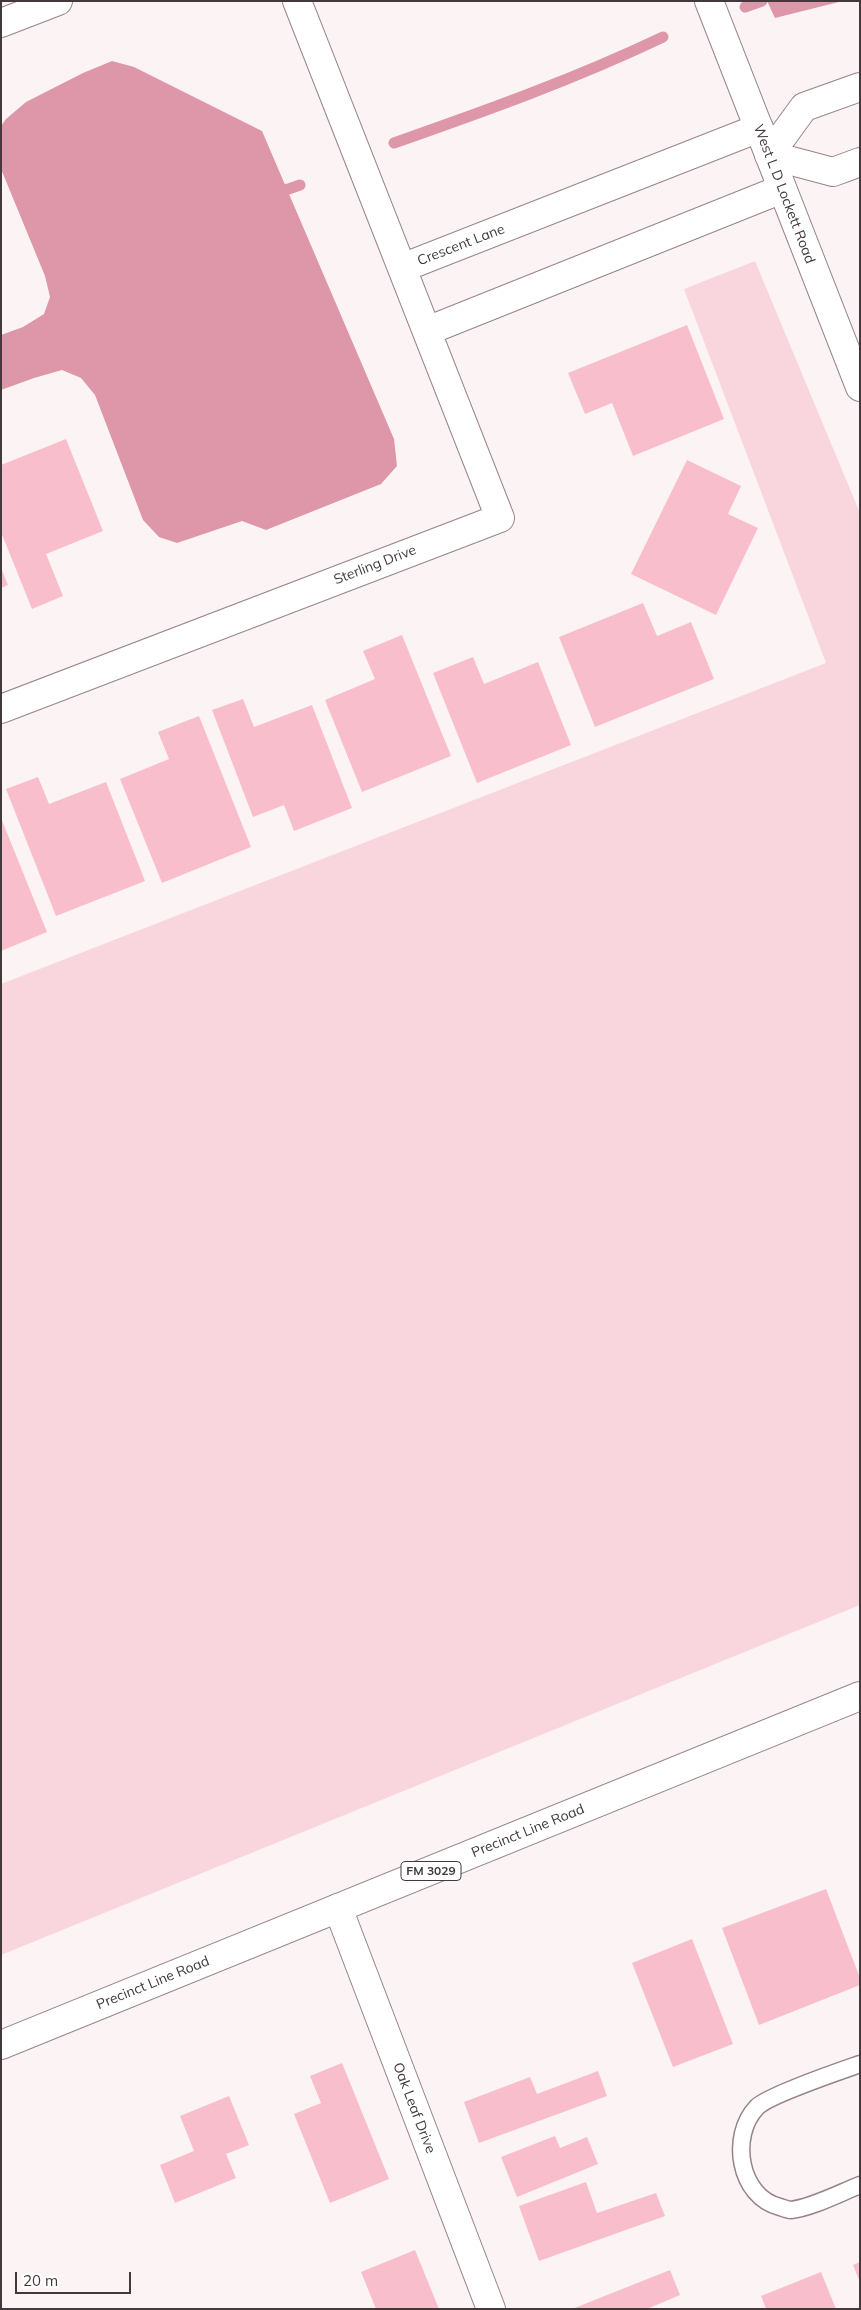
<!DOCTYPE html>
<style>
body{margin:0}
#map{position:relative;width:861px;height:2310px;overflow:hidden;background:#fcf3f5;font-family:Mulish,sans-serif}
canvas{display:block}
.frame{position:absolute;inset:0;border:2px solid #41393b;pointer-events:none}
.scale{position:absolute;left:15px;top:2272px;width:116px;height:22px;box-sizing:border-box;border:2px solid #41393b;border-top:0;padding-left:6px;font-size:15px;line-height:18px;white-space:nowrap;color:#41393b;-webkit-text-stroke:4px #fff;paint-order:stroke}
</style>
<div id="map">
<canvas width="861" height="2310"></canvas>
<div class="frame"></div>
<div class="scale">20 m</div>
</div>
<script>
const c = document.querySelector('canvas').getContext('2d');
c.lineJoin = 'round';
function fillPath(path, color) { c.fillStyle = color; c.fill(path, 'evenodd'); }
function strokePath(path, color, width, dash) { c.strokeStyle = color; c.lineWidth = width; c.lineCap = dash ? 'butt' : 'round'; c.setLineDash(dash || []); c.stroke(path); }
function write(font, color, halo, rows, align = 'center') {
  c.font = font + ' Mulish,sans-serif'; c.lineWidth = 4; c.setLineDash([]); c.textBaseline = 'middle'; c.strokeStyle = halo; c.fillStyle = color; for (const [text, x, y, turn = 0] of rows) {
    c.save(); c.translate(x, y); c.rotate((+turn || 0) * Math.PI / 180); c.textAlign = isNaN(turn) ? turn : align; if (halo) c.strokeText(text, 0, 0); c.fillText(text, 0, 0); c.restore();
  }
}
const green = new Path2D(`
 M755,261l105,252v1092l-859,350v-971l825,-321 -142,-374z`);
const water = new Path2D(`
 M767,1h76l-68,17z
 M112,61l22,6 128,64 132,308 3,27 -16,18 -115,46 -24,-9 -65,22 -18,-6 -16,-17 -48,-125 -14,-17 -19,-8 -28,8 -33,12v-55l22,-8 21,-13 6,-17 -5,-21 -44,-107v-43l5,-7 20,-17 57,-29z`);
const stream = new Path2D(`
 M745,7l17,-6
 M394,143c91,-32 181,-64 269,-106
 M274,194l26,-9`);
const building = new Path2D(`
 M687,325l37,94 -91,37 -21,-53 -27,11 -17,-41z
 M66,439l37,92 -57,23 17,42 -31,13 -31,-77v-67z
 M687,460l54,26 -13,28 30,14 -42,87 -85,-41z
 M1,568l7,17 -7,3z
 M643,603l14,33 34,-14 23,57 -119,48 -36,-90z
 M402,635l49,121 -89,36 -37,-92 50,-21 -12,-28z
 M473,657l11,27 54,-22 33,83 -94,38 -44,-110z
 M243,699l11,28 58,-22 40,103 -58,23 -10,-26 -31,12 -41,-107z
 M199,716l52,131 -89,36 -42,-104 49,-20 -11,-27z
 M38,777l11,27 57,-22 39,99 -89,35 -50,-127z
 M1,818l46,114 -46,19z
 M826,1889l34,89v7l-101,40 -37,-97z
 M692,1939l41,105 -60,23 -41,-104z
 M342,2063l47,116 -59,24 -36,-89 27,-11 -11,-27z
 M598,2071l9,25 -128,47 -15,-41 66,-25 7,17z
 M229,2096l20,49 -23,9 10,24 -61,25 -15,-38 34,-14 -14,-35z
 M555,2136l5,12 27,-11 11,27 -81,33 -16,-40z
 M586,2182l11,31 59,-20 9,23 -126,45 -20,-55z
 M415,2250l24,59h-63l-15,-37z
 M860,2262v20l-7,-17z
 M670,2270l10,25 -33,14h-75z
 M821,2272l15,37h-70l-5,-13z`);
const lane = new Path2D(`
 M860,2064c-20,7 -91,31 -103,43 -28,29 -18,90 23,100 3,1 8,3 11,3 20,-2 49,-17 69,-25`);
const street = new Path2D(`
 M1,23l57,-22
 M860,87l-56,20 -35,48 64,17 27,-10
 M402,268l357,-140
 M427,331l355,-142
 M1,709l499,-191 -203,-517
 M338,1908l153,401`);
const secondary = new Path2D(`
 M709,1l151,386`);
const primary = new Path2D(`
 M1,2045l859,-349`);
const shields = [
 [431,1871,60]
];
const shieldNames = [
 ["FM 3029",431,1871]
];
const streetNames = [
 ["West L D Lockett Road",784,194,69],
 ["Crescent Lane",461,245,-21],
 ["Sterling Drive",375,565,-21],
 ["Precinct Line Road",528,1831,-22],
 ["Precinct Line Road",153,1983,-22],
 ["Oak Leaf Drive",414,2108,69]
];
fillPath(green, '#f9d6dd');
fillPath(water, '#dd97a8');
strokePath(stream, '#dd97a8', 11);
fillPath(building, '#f9becb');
strokePath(lane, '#978488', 19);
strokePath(street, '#978488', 30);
strokePath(secondary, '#978488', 30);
strokePath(primary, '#978488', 30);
strokePath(lane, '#fff', 16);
strokePath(street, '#fff', 28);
strokePath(secondary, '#fff', 28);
strokePath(primary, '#fff', 28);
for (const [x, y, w] of shields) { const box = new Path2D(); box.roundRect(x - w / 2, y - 9.5, w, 19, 4); c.fillStyle = '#fff'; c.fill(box); strokePath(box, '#41393b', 1); }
write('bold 12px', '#41393b', null, shieldNames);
write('14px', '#41393b', '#fff', streetNames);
</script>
